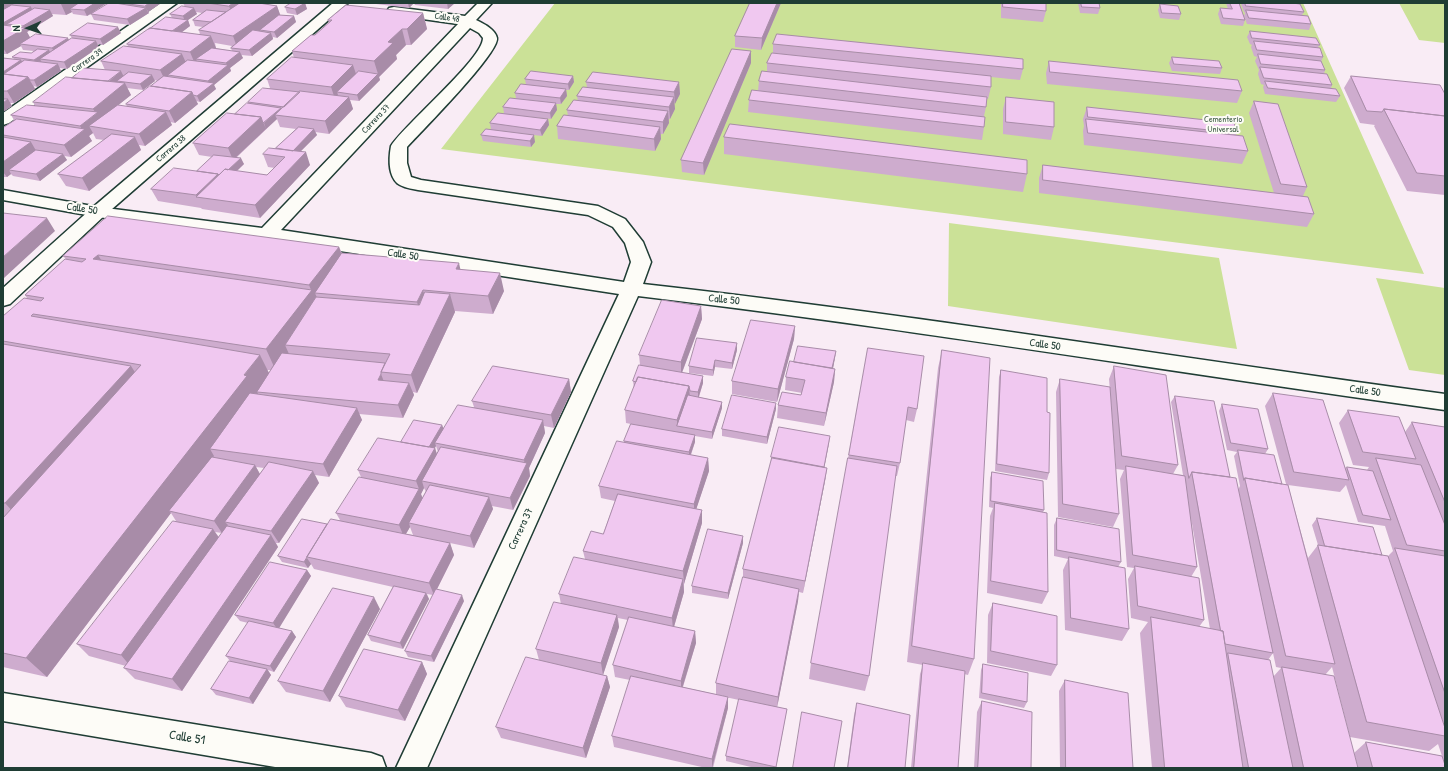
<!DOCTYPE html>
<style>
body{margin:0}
#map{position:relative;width:1448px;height:771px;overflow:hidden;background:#f9ecf5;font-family:"Patrick Hand",sans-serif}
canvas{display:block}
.frame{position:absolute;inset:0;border:4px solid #1f3d34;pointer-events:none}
.north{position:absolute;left:8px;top:8px;width:40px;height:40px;-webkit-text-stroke:3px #fdfcf7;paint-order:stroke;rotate:268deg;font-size:11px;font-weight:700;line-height:16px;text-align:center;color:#1f3d34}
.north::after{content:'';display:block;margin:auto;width:14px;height:18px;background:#1f3d34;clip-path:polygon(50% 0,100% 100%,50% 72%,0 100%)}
</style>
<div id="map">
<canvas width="1448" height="771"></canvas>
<div class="frame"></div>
<div class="north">N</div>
</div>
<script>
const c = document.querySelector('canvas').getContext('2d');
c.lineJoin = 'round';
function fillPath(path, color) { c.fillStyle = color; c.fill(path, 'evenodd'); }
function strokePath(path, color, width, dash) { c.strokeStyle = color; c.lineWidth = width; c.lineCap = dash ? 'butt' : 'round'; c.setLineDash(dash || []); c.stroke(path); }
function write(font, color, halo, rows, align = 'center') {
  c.font = font + ' "Patrick Hand",sans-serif'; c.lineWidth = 4; c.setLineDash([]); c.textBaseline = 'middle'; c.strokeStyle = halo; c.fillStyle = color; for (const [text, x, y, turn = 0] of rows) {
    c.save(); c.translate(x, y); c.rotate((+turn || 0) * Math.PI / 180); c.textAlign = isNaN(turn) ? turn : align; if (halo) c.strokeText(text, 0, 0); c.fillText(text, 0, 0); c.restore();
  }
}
const green = new Path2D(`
 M555,3h748l121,271 -983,-125z
 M1399,3h46v40l-26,-3z
 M949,223l270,35 18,91 -289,-43z
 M1376,278l69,10v87l-36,-5z`);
const minor = new Path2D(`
 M161,3h16l-168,120 -6,2v-12z
 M478,3h14l-16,17c8,4 19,9 21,18 3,14 -76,94 -90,109v16l4,14 10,3 177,26 27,13 18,23 8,20 -8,22c268,30 534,74 802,110v16c-269,-37 -537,-82 -807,-114l-211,472h-31l223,-474 -331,-51 -190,-26 -95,-17v-10l95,17 164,21 196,-204 -64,-9 -5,-1 -2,-3 2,-3 5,-1 71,9zM470,28l9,5 4,5c0,21 -77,85 -92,108 -2,11 -3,28 6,37 5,4 15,6 21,7l170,25 25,12 12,16 6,19 -7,20 -343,-52z
 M3,693l368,60 11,4 4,11h-105l-278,-47z`);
const major = new Path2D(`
 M333,3h15l-244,213 -94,88 -7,2v-18l89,-80z`);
const wall = new Path2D(`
 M3,3h104l-14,9 29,-8v-1h39l-13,9 1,1 -19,12 -36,-5 -3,-6 -4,2 -14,-2 -1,-2 -6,3 -14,-1 1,2 -26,16 3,6 39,2 3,-2 -2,-3 51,-2 -18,12 -6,-1 2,3 -32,22 -8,-1 2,3 -24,16 -3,-1 1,3 -21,14h-4l2,3 -9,6v-54l11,1 -2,-2 19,-4 3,-2 -11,-1 -2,-4 -14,8h-4z
 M183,3h76l18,3 3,9 14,1 2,6 -19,16 -4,-1v2l-21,17 -11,-1 2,3 -13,10 1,3 -17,14 2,4 -16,13 -4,-1 2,3 -23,19 -5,-1 2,3 -27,21 -6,-1 2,5 -52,41 -23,-5 -8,-12 46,-34 -8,-1 -3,-6 -4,3 3,5 -21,16 -7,-1 3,4 -27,21 -27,-5 -2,-2 -4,3h-4v-49l11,-8 -3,-5 24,-9 -2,-4 39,-24 33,-8 -4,-9 27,-15 -1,-2 45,-26 -2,-4 15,-7zM196,12l6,1 -9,7 2,6 8,1 -4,3 1,5 -18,-3 8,-6 -2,-6 9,-6zM215,43l17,3 -1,2 1,3 -17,-3h1zM154,80l4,1 -32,23 1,3 -9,-2 13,-10 -4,-7 16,2 12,-9z
 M305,3l2,6 -10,6 -10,-2 -2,-6z
 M376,3h79l-7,6 -33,-4 -1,-2 -5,5 -33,-4z
 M781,3l-20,47 -26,-3v-11z
 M1001,3h45v8l-3,11 -42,-4z
 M1078,3h21l1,5 -2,6 -18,-1z
 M1226,3h13l6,17 -2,6 -22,-2 -3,-10 2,-6 8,1z
 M1241,3h59v1l4,8 -2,3 9,9 -2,6 -62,-6 -3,-8 1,-3 -1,-1 -3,-8z
 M1160,4l21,10 -2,6 -19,-2 -2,-8z
 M423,13l4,16 -16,16h-5l-10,10 1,4 -18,18 1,3 -21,21 -9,-1 3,9 -24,25 -14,-2 2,3 -17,17 10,13 -50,53 -58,-9 -1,-1 -43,-7 -7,-12 46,-18 15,-14 -13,-2 -6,-12 42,-29 13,-10v-2l22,-14 -3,-9 27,-21 -2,-7 23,-16 14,-12 -1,-3zM277,119l3,8 16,2 -20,19 -13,6 5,13 7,1 -8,7 -30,-4 7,-7 -7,-7z
 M1250,31l70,14 -2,2 5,10 -2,5 4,8 -1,4 8,11 -1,3 9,8 -4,6 -71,-8 -2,-7 1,-2 -3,-1 -3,-10 1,-4 -4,-9 2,-4 -3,-1 -3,-9 1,-2 -2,-1 -3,-7z
 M773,44l250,25 -3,11 -29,-3v10l-3,12h-1l-1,8 -2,9v11l-2,13 -234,-28 1,-12 9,-9 1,-10 8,-9v-9l6,-10z
 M1172,57l50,11 -2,6 -48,-3 -3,-8z
 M1049,61l193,30 -5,12 -190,-19 -1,-11z
 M751,63l-47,112 -22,-3 -1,-12z
 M573,76l1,6 -5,8h-3l1,6 -6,8h-5l1,6 -6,9 -28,-3 25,3 1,6 -7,11 -51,-6 -1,-7 14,-10 -1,-6 13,-9 -1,-5 11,-8 -1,-6z
 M1351,76l94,18v101l-38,-4 -33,-65 1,-1 -15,-2 -16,-35z
 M586,82h93l1,12 -6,10 1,5 -5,10h-1v4l-6,11h-2v5l-6,12 -97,-12 -1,-13 11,-10 -1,-6 11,-9 -1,-5 10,-9z
 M1006,97l48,30 -3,13 -48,-6v-25z
 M1254,101l53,86 -4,9 11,18 -7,13 -268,-34v-15l4,-13 231,28 -25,-80z
 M1087,107l150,26 -1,2 12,16 -6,13 -158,-19 -1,-14 1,-5 -1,-7z
 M486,129l49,13 -4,5 -48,-6 -2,-6z
 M724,137l303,37 -4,18 -299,-38z
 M339,247l3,6 118,16 44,22 -11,23 -38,-3v1l-38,81 -4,-1 1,3 -11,23 -44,-4 3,6 -33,57 -14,-2 4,8 -40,60h-3l2,4 -96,144 -47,-12 -11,-11 2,-2 -37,-10 -12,-12 99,-123 -5,-8 -124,164 -44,-10v-351l24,-18 -2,-3 41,-36 -3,-3zM267,370h4l-2,3zM256,467l8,1 -4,6zM215,532l7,1 -3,4z
 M701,306l1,13 -20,54 21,3v7l-4,14 23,5v6l-10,31 -17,-3v6l-4,13 17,3 1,13 -13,38 6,1v13l-18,61v8l-10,35 21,4 1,12 -13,44 45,10v11l-15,60h-7l-92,-21 -2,-11 18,-56 -15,-3 -2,-12 15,-45 -10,-2 1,9 -16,48 4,1 3,11 -24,71 -85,-20 -5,-11 43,-67 -3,-11 25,-45 -2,-10 26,-35 -2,-8 20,-17 12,-33 -14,-3 -2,-12 25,-43v-2l7,-17 -5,-1 -1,-13 9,-22 -1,-7 7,-16 -1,-10z
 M795,326l-1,13 -17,63 -45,-8v-13z
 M868,348l49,61 -3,13 -8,-2 -6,43 -3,13h-2l-26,200 -4,15 -56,-12 2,-16z
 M737,350l-5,19 -17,-2 -2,9 -24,-3v-7z
 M942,350l32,309 -6,16 -4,-1 -6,94h-47l9,-94 3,-9 -16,-3 31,-294z
 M836,351l-3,17 2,1 -1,13 -10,44 -47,-8 1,-13 23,-10 1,-2 -17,-3 1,-13 8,-15z
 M1114,366l64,99 -5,9 10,1 -12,-73 4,-6 63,94 2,-4 -6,-30 3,-4 -10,-2 -8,-39 3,-7 46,45 -3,5 17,30h4l-21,-78 8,-13 73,75 1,-1 20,3 2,-3 -16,-2 -14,-42 9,-13 57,22 7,-10 33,5v341h-87l-4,-15 12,-11 76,14 -4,-12 -9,7 -79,-14 -18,-70 -7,8 33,93h-206l-12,-135 8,-11 -17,-4 -3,-39 6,-11 -7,-1 -7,-88 4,-9 -8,-1 -7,-90zM1288,485l52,7 6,-7 12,37 27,4 8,25 -5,5 -6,-1 -65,-37 -5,7 6,20 -10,13zM1191,518l19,111 -11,-2 5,-7 -13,-43 6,-10zM1273,653l3,14 5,1 -8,9 -5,-17z
 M1001,370l46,42 2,61 -2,7 -52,-9 4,-94z
 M569,379l2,13 -17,36 -10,-2 1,7 -16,35 1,8 -17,34 -21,-4 1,3 -19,39 -24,-5 4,12 -17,34 27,12 -30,61 -26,-5 -3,-6 28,-56 -6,-1 2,5 -26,50 -32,-8 -3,-6 25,-48 -79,-18 -3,-5 -3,4 -26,-6 -4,-6 49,-32 13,-4 -4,-7 25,-36 -3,-7 43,-28 43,-14 30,-21 -2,-6zM436,446l2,6 -1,2 -2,-6zM424,488l2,4 -4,6 -1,-4zM410,527l3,8 -7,-1z
 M1060,379l59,135 -6,13 -55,-10 -2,-125z
 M776,409l-9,35 -45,-8v-7z
 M829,443l-5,25h3l-2,13 -22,112 -4,-1 -1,9 -21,106 10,2 -11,59h-21l-29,-7v-5l13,-56 -23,-5v-12l27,-106v-8l28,-107v-5z
 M992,472l52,38 -1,2 5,80 -6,12 -55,-11 3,-77 3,-8 -4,-1 1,-29z
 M1057,518l64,44 -3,5 11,62 -7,12 -57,-11 -2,-60 5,-11 -14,-3v-31z
 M743,536v7l-15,56 -36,-6v-7z
 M307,570l4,6 -33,52 14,3 4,6 -22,35 -6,-2 3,5 -18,29 -37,-9 -5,-6 19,-28 -4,-5 22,-33 -8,-2 -5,-6z
 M993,603l64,62 -6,11 -64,-13 1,-48z
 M380,609l-50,93 -44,-10 -8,-11z
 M422,662l5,12 -22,47 -59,-14 -7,-11z
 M983,664l44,38 -3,6 -45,-10 2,-28z
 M1065,680l68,88h-73l-1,-77z
 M982,701l49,67h-57l3,-56z
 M857,703l48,65h-58l7,-53z`);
const shadedWall = new Path2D(`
 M3,3h10l1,1 -11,7z
 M62,3h24l-16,6 2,3 -6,3 -5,-11z
 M95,3h12l-20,13 -3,-6z
 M149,3h12l-13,9 -3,-6z
 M233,3h19l-19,14 -4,-11z
 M305,3l2,6 -10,6 -2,-6z
 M408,3h6l-5,5z
 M447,3h8l-7,6z
 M777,3h4l-20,47 1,-12z
 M277,6l4,11 -21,13v1l-23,16 -4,-11z
 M31,7l3,6 -27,11 2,4 -6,3v-8z
 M146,8l3,5 -19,12 -3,-6z
 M194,8l3,6 -9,6 2,6 -16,12 -3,-6 14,-10 -2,-6z
 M50,10l3,6 -26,16 4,7 -11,5 1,2 -14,8 -4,-6v-7l21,-13 -1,-2z
 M423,13l4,16 -16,16 -4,-16z
 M294,16l2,6 -19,16 -3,-6z
 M118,27l3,6 -18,12 -3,-6z
 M402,29l4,16 -10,10 1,4 -18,18 1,3 -21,21 -2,-6 21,-21 -4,-13 14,-19z
 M271,33l2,6 -21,17 -3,-6z
 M211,36l5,12 -16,12 -4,-1 1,3 -2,2 -5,-12z
 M68,38l3,6 -16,10 -3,-6z
 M96,41l3,6 -32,22 -3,-7z
 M49,50l3,6 -12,3 2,4 -5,3 -3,-6z
 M751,51v12l-47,112 -1,-12z
 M240,52l3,6 -13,10 1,3 -17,14 2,4 -16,13 -3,-6 13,-10 -2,-5 19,-15 -1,-3z
 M182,54l5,11 -19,10 1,4 -3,3 -6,-12z
 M21,60l4,6 -22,9v-3z
 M58,64l3,7 -24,16 -3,-7z
 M353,65l4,12 -20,15 1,3 -3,4 -4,-12z
 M121,71l3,6 -7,4 1,1 -12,2z
 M152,75l3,6 -12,9 -3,-6z
 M573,76l1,6 -5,8 -1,-6z
 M28,77l7,12 -21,14 -7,-12z
 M679,82l1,12 -5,10 -1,-12z
 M125,83l6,12 -30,24 -12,7 4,7 -4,3 3,5 -21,16 -7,-12 19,-14 -3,-5 16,-12 -3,-5z
 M566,89l1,7 -6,8 -1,-6z
 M192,92l6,12 -23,19 -6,-12z
 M349,97l4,12 -24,25 -4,-13z
 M674,97l1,12 -5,10 -1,-12z
 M8,99l4,7 -9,6v-9z
 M556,103l1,7 -6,9 -1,-6z
 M281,108l2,6 -8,1 2,4 -11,10 -2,-6z
 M668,111l1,12 -6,11v-12z
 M166,112l6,13 -27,21 -6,-12z
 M261,117l5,12 -33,31 -5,-12z
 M548,119l1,6 -7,11 -2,-6z
 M660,127l1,12 -6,12 -1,-12z
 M314,129l3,6 -24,24 -2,-7z
 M534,135l1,7 -4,5 -1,-6z
 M135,137l6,13 -52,41 -7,-13z
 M31,142l7,12 -29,16 2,4 -4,3 -4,-5v-10z
 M306,152l4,13 -50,53 -5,-13z
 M63,154l4,6 -27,21 -4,-7z
 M241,158l3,6 -20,19 -3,-6z
 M218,174l6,13 -27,10 -1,-2z
 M47,218l8,13 -51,47 -1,-1v-20z
 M339,247l8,22 -32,24 5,12 -35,40 4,9 -13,17 -10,-22 45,-59 -2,-5z
 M98,255l13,21 -18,-17z
 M459,263l4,18 -7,-12z
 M500,273l4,18 -11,23 -5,-18z
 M423,290l5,18 -6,12 -5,-18z
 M450,294l5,18 -38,81 -6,-18z
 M701,306l1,13 -21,56v-13z
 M795,326l-1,13 -17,63 1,-13z
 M737,343v7l-5,19v-6z
 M836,351l-1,7 -4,21v-7z
 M260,355l11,22 -14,15 1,2 -1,1 -47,54 4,7 -42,56 -3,-1 2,2 -124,164 -21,-19z
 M715,360v7l-2,9v-6z
 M131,366l14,22 -121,136 -19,-21z
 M835,369l-1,13 -10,44 2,-13z
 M381,374l5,13 -8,-7z
 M703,376v7l-5,16v-7z
 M569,379l2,13 -17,36 -3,-13z
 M409,383l5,12 -11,23 -5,-13z
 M689,386l1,13 -13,27v-6z
 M722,402v6l-10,31v-7z
 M776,403v6l-9,35v-7z
 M357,408l5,12 -33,57 -6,-13z
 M543,420l2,13 -16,35 1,8 -17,34 -3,-12 15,-31 -1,-7z
 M442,425l3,6 -10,12 1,3 -5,8 -2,-7z
 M695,435v7l-6,17v-7z
 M830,436l-1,7 -6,31 1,-7z
 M435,448l4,13 -17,20 2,7 -3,6 3,8 -15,21 1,4 -6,10 -5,-12 20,-36 -3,-8z
 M708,458l1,13 -15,45v-12z
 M255,465l7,13 -37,44 3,3 -6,8 -8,-12z
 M827,468l-2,13 -22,112 2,-12z
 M313,471l6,12 -40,60 -8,-12z
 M489,497l4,12 -19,39 -4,-12z
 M702,510v13l-18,61 -1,-13z
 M213,529l8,12 -90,126 -10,-12z
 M271,535l7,12 -96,144 -10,-12z
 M743,536v7l-15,56v-6z
 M450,543l4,12 -20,40 -5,-12z
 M307,558l4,6 -3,4 -4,-6z
 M307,570l4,6 -33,54 -5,-7z
 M683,579l1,13 -11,38 -1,-12z
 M799,589l-1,12 -21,107 1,-11z
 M426,593l3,6 -26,50 -3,-6z
 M462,595l2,6 -30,61 -3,-6z
 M374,597l6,12 -50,93 -7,-11z
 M617,615l2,12 -16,48 -2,-12z
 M292,631l4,6 -22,35 -4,-6z
 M695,631l1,12 -15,49v-11z
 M422,662l5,12 -22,47 -7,-11z
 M267,669l4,6 -18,29 -4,-6z
 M607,676l3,11 -24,71 -3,-10z
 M728,697v11l-16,60v-9z`);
const building = new Path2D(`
 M79,3h16l-11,7 -14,-1z
 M109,3h6l31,5 -19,11 -36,-5z
 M122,3h27l-4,3z
 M208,3h25l-4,3z
 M240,3h19l18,3 -44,30 -34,-6z
 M291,3h14l-10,6 -10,-2z
 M750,3h27l-15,35 -27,-2z
 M1003,3h43v8l-43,-4z
 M1081,3h18l1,5 -18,-1z
 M1230,3h9l6,17 -22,-2 -3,-10 12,1z
 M1245,3h47l8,1 4,8 -58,-6z
 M1160,4l18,2 3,8 -19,-1z
 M12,5l19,2 -28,16v-13z
 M346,5l77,8 -16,16h-5l-14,13 5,1 -19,18 -82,-10 19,-16h4l17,-15h-4z
 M182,6l12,2 -11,8 -13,-2z
 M35,8l15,2 -27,16 -16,-2z
 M207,10l19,2 -15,10 -18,-2z
 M1246,10l62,6 3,8 -62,-6z
 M279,15l15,1 -20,16 -14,-2z
 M166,17l22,3 -16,11 -22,-3 -1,1z
 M88,23l30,4 -18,12 -30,-4z
 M3,25l22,3 -22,13z
 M150,28l61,8 -21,16 -63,-8z
 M253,30l18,3 -22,17 -18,-2z
 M1250,31l66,7 4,7 -68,-7z
 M36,34l32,4 -16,10 -32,-4z
 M777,34l246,25v10l-250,-25z
 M72,38l24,3 -32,21 -24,-3z
 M1254,41l66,7 3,9 -66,-7z
 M124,46l58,8 -22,16 -59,-9z
 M212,48l28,4 -14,11 -30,-4z
 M38,49l11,1 -15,10 -22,-3 8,-5 11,1z
 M732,49l19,2 -48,112 -22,-3z
 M772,53l219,23v11l-224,-24z
 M1258,54l63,7 4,9 -64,-6z
 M292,57l61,8 -22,22 -64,-8z
 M1172,57l47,4 3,7 -48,-4z
 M3,58l18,2 -18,12z
 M25,60l33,4 -24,16h-4l-2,-3 -24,-3z
 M188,60l40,5 -20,16 -40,-6z
 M1049,61l189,19 4,11 -192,-19z
 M1260,67l67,7 5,11 -68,-7z
 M84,68l37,3 -13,10 -36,-3z
 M359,71l19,3 -21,21 -20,-3z
 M531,71l42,5 -5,8 -43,-5z
 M762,71l225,26 -1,10 -227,-26z
 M129,72l23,3 -12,9 -23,-3z
 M593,72l86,10 -5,10 -88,-10z
 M3,74l25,3 -21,14h-4z
 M164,76l50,7 -17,13 -4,-1 -1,-3 -41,-6z
 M1351,76l89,9 5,9v22l-61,-7 -2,3 -15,-1z
 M66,77l59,6 -32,26 -60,-7z
 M1265,81l71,8 4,7 -72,-8z
 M521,84l45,5 -6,9 -45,-5z
 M150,86l42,6 -23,19 -43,-7z
 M583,87l91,10 -5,10 -92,-11z
 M263,88l37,4 -16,15 -36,-5z
 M752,90l233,27 -1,10 -235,-27z
 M300,91l49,6 -24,24 -50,-6z
 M1006,97l48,5v25l-48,-5z
 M510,98l46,5 -6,10 -47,-6z
 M3,99h5l-5,4z
 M574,100l94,11 -5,11 -96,-12z
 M1254,101l24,3 29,83 -26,-3z
 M247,103l34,5 -18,15 -2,-6 -26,-3z
 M27,105l71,7 -18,14 -69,-11z
 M118,105l48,7 -27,22 -50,-8z
 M1087,107l147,16 3,10 -149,-16z
 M1384,109l61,7v60l-28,-3z
 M227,113l34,4 -33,31 -35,-5z
 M498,113l50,6 -8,11 -50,-7z
 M564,115l96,12 -6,12 -97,-13z
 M17,119l68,10 -21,16 -61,-10v-7z
 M1086,119l157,17 5,15 -160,-18z
 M730,124l297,36v14l-303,-37z
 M299,127l15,2 -21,22 -17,-3z
 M486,129l48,6 -4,6 -49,-6z
 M112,134l23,3 -53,41 -24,-4z
 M3,137l28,5 -28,20z
 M269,148l37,4 -51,53 -59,-8 29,-28 42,6 18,-18 -22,-3z
 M36,150l27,4 -27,20 -27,-4z
 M214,155l27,3 -13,12 -3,-1 -6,6 -1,-1 -21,-3z
 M1043,165l265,32 6,17 -271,-34z
 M174,168l44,6 -22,21 -45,-6z
 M3,213l44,5 -44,39z
 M108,216l231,31 -30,38 -211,-30 -5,4 219,31 -46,59 -233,-35 -2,2 229,39 -16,20 3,1 -221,282 -23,-5v-135l138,-153 -138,-24v-25l21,-18 17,3 3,-3 -19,-3 40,-36 17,3 4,-3 -23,-3z
 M342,253l117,10 -3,6 44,4 -12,23 -65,-6 -6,12 -102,-9z
 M425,292l25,2 -39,81 -30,-3 9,-18 -105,-9 31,-48 103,8z
 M662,300l39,6 -20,56 -42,-7z
 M751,320l44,6 -17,63 -46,-8z
 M697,338l40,5 -5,20 -17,-3 -2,10 -24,-4z
 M3,344l128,22 -126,137h-2z
 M798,346l38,5 -4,17 -38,-6z
 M868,348l56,8 -7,53 -9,-2 -8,56 -51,-8z
 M942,350l48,8 -16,301 -62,-13z
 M282,353l103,10 -4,9v2l-3,6 31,3 -11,22 -141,-13z
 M790,361l45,8 -9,44 -48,-8 4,-13 19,3 4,-15 -19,-3z
 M639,365l64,11 -5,16 -8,-1 -1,-5 -51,-9 -2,5 -3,-1z
 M493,366l76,13 -18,36 -79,-14z
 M1114,366l52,9 12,90 -56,-9z
 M1001,370l46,8v34l3,1 -1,60 -52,-9z
 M638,377l51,9 -12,34 -52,-10z
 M1060,379l50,8 9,127 -56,-10z
 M250,393l107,15 -34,56 -113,-15z
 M1273,393l50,7 26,80 -55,-8z
 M688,395l34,7 -10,30 -35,-6z
 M732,395l44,8 -9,34 -45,-8z
 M1175,396l39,5 16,76 -38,-5 -3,6z
 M1222,404l36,5 10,40 -37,-6z
 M458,405l85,15 -19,40 -89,-17z
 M1348,410l51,7 17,42 -53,-7z
 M414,420l28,5 -13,22 -28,-5z
 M1412,422l33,5v75z
 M631,424l64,11 -6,17 -65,-11z
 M779,427l51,9 -6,31 -53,-10z
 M378,438l57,10 -19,33 -58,-11z
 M617,441l91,17 -14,46 -95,-18z
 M441,447l86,16 -17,35 -88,-17z
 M1238,450l36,5 8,29 -37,-6 -1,2z
 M212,457l43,8 -41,56 -45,-10z
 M772,458l55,10 -22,113 -62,-12z
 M848,458l49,8 -28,210 -58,-13z
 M1376,458l45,7 24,60v26l-38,-6z
 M269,462l44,9 -42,60 -46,-9z
 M1126,466l59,10 12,91 -64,-12z
 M1347,467l26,4 18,49 -28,-5z
 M992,472l51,9 1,29 -53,-9z
 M1192,472l44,6 37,175 -48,-9 -2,-13h-2z
 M359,477l60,12 -20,36 -63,-12z
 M1245,478l43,7 47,179 -49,-8z
 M430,485l59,12 -19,39 -61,-13z
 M618,494l84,16 -19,61 -100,-20 8,-20 12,3z
 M995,503l52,10 1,79 -57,-11z
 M1057,518l62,11 2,33 -64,-12z
 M1317,518l56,9 9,28 -57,-9z
 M302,519l25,5 -23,38 -26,-6z
 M331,519l119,24 -21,40 -122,-26z
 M173,521l40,8 -92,126 -44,-11z
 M227,526l44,9 -99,144 -48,-11z
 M708,529l35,7 -15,57 -36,-7z
 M1318,545l70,11 57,172v8l-78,-14z
 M1395,548l50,8v137z
 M574,557l109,22 -11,39 -113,-24z
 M1069,557l56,11 4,61 -58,-11z
 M270,562l37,8 -34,53 -38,-8z
 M1135,566l64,12 5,42 -66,-14z
 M743,577l56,12 -21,108 -62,-14z
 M394,586l32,7 -26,50 -32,-8z
 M333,588l41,9 -51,94 -45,-10z
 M436,589l26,6 -31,61 -26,-5z
 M554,602l63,13 -16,48 -65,-14z
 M993,603l64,13v49l-66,-14z
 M629,617l66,14 -14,50 -68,-16z
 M1151,617l72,14 20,137h-78z
 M249,621l43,10 -22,35 -44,-10z
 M364,649l58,13 -24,48 -59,-14z
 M1228,653l42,7 23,108h-44z
 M526,657l81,19 -24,72 -87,-21z
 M229,661l38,8 -18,29 -38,-9z
 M923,663l42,8 -7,97h-44z
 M983,664l45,9 -1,29 -45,-9z
 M1282,667l52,9 24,92h-54z
 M631,676l97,21 -16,62 -100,-23z
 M1065,680l63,13 5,75h-67z
 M739,699l48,10 -11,58 -50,-11z
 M982,701l50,11 -1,56h-53z
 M857,703l53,12 -5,53h-57z
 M802,712l40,9 -8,47h-41z
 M1366,742l76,14 3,9v3h-72z`);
const farStreetnames = [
 ["Calle 48",447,18,8],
 ["Carrera 39",87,61,-35],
 ["Carrera 37",376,119,-47],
 ["Carrera 38",171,149,-41]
];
const farParknames = [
 ["Cementerio",1223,120],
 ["Universal",1223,130]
];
const streetNames = [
 ["Calle 50",82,209,9],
 ["Calle 50",403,255,9],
 ["Calle 50",724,300,6],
 ["Calle 50",1045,345,8],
 ["Calle 50",1365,391,8],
 ["Carrera 37",521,529,-65]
];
const nearStreetnames = [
 ["Calle 51",187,738,9]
];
fillPath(green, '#cbe197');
strokePath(minor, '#1f3d34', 3);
strokePath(major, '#1f3d34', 3);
fillPath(minor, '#fdfcf7');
fillPath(major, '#fdfcf7');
fillPath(wall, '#ceacce');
fillPath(shadedWall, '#a88ca8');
fillPath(building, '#f0c8f0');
strokePath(building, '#a88ca8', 1);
write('9px', '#1f3d34', '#fdfcf7', farStreetnames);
write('9px', '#415e48', '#fdfcf7', farParknames);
write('11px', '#1f3d34', '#fdfcf7', streetNames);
write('13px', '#1f3d34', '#fdfcf7', nearStreetnames);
</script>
